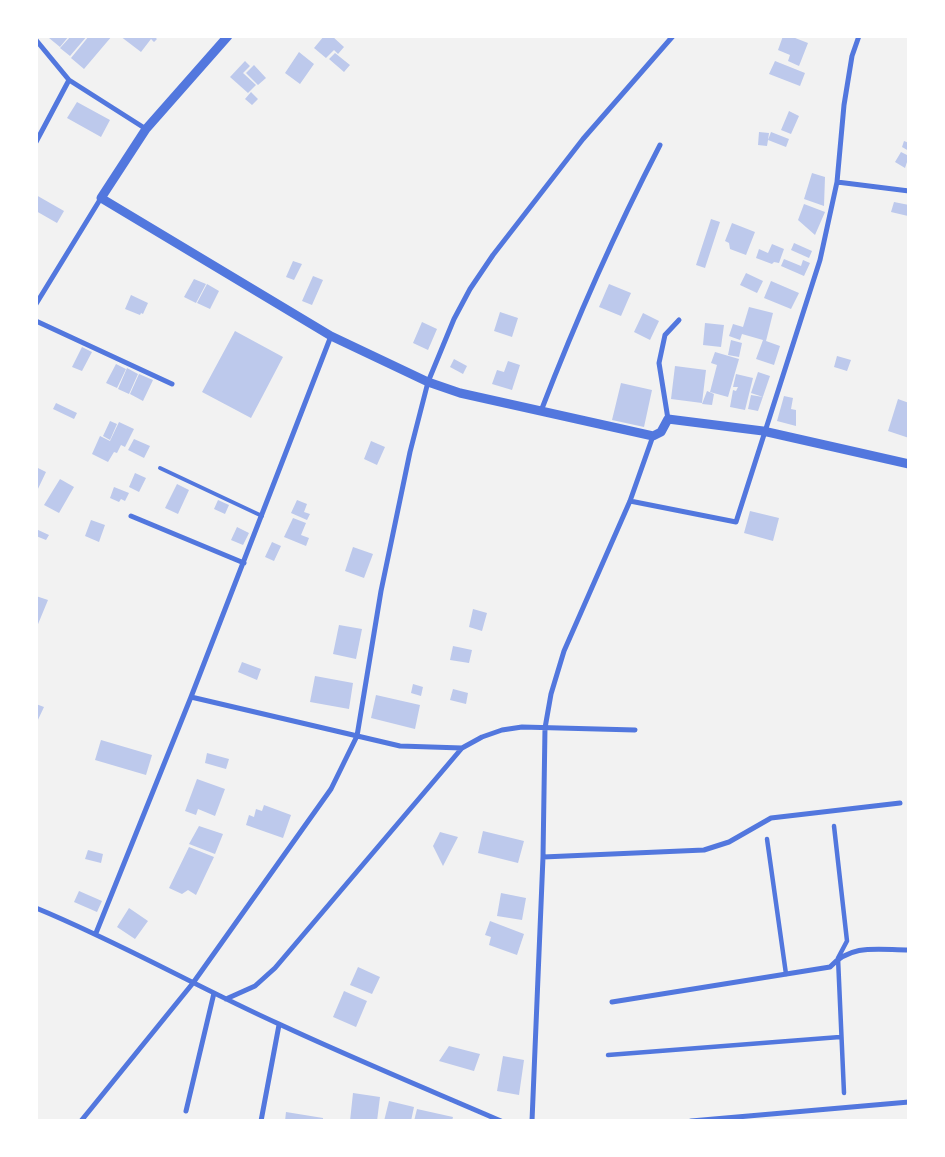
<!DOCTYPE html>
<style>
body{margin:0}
#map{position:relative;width:945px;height:1157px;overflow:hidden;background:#f2f2f2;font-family:Overpass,sans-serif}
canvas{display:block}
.frame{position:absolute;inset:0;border:38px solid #fff;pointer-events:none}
</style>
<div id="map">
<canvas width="945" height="1157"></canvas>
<div class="frame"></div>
</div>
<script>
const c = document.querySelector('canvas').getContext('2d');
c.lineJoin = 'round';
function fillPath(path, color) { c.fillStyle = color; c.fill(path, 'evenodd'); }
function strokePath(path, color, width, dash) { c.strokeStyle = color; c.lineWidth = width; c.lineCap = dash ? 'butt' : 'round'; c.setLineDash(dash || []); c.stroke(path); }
const building = new Path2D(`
 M51,36h18l-9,11 -11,-9z
 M71,36h16l-17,20 -10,-8z
 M89,36h23l-28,33 -13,-11z
 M120,36h34l3,3 -3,3 -3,-3 -10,13z
 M324,36h8l12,11 -6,7 -4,-4 -8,8 -12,-10z
 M783,36h7l18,7 -9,23 -11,-5 2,-6 -12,-5z
 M299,52l15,12 -14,20 -15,-11z
 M335,53l15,12 -6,7 -15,-13z
 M245,61l5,5 -7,7 13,12 -8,8 -18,-16z
 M775,61l30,12 -5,13 -31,-12z
 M254,65l12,13 -8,7 -12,-12z
 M251,92l7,7 -6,6 -7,-6z
 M77,102l33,18 -9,17 -34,-19z
 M789,111l10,5 -8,18 -10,-4z
 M759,132l10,1 -1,7 3,-8 18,7 -3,8 -18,-7 -1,6 -9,-1z
 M904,141l5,2v8l-7,-4z
 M901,152l8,4 -4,12 -10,-6z
 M812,173l13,4 -1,29 -20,-7z
 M36,195l28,16 -7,12 -21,-12z
 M894,202l15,3 -1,11 -17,-4z
 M804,204l21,8 -10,23 -17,-15z
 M711,219l9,3 -15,46 -9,-3z
 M732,223l23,9 -9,23 -16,-6 -1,-6 -4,-2z
 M794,243l18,8 -3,7 -18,-8z
 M772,244l12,5 -5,14 -5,-1 -2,2 -16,-6 3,-9 9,4z
 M784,259l17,7 2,-6 7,3 -6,13 -23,-10z
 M293,261l9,3 -8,16 -8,-3z
 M746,273l17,8 -6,12 -17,-8z
 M313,276l10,4 -11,25 -10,-4z
 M194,279l12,5 -10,19 -12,-6z
 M771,281l28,12 -8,16 -27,-11z
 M207,284l12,7 -9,18 -13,-6z
 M609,284l22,9 -10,23 -22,-9z
 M131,295l17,8 -5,11 -2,-1 -1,2 -15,-6z
 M749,307l24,6 -7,28 14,5 -6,19 -18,-6 7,-19 -21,-6 -2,6 -11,-4 4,-12 10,3z
 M500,312l18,6 -6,19 -18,-6z
 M643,313l16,8 -9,19 -16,-8z
 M422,322l15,7 -9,21 -15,-7z
 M705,323l19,2 -3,22 -18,-2z
 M235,331l48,26 -32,61 -49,-26z
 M731,340l11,3 -3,14 -11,-2z
 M82,347l10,5 -10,19 -10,-4z
 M715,352l24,7 -11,38 -18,-5 7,-27 -6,-2z
 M837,356l14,4 -4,11 -13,-4z
 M454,359l13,7 -4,8 -13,-7z
 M508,361l12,4 -8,25 -20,-6 5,-14 7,2z
 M116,364l10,5 -9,19 -11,-5z
 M675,366l31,4 -4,33 -31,-4z
 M127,368l11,6 -9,20 -11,-5z
 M758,372l12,4 -12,35 -10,-2 3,-14 12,2 -12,-4z
 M139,374l14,6 -10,21 -13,-7z
 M736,374l17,4 -8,32 -15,-3 3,-17 3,1 2,-4h-5z
 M621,383l31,7 -8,37 -32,-7z
 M707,391l7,3 -2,11 -10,-1z
 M784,396l9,2 -2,11 5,1v16l-19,-5z
 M898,399l11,4v35l-21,-7z
 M56,403l21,10 -3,6 -21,-10z
 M110,421l7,3 -7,16 -7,-4z
 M119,422l15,7 -9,18 -4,-2 -4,8 -3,-1 -6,10 -16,-8 8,-18 10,5z
 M134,439l16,7 -6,12 -16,-8z
 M371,441l14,6 -8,18 -13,-6z
 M36,467l10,5 -10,21z
 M135,473l11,5 -7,14 -10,-5z
 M60,479l14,8 -15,26 -15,-8z
 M177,484l12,6 -11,24 -13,-6z
 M114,487l15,6 -4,8 -4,-2 -2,3 -9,-4z
 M218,500l11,5 -4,9 -11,-5z
 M297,500l10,4 -3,8 6,2 -3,6 -16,-7z
 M750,511l29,7 -6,23 -29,-8z
 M293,518l13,5 -5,12 8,3 -3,8 -22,-9z
 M91,520l14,5 -6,17 -14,-6z
 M237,527l12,6 -6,12 -12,-5z
 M36,529l13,6 -3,5 -10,-4z
 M272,542l9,4 -7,15 -9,-4z
 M353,547l20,7 -9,24 -19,-7z
 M36,596l12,4 -12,29z
 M473,609l14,4 -5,18 -13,-4z
 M339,625l23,4 -6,30 -23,-5z
 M453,646l19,4 -3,13 -19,-3z
 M242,662l19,7 -4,11 -19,-8z
 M315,676l38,7 -4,26 -39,-7z
 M413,684l10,3 -2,9 -10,-3z
 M453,689l15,4 -2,11 -16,-4z
 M376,695l44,10 -5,24 -44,-11z
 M36,704l8,3 -8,17z
 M101,740l51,15 -6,20 -51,-15z
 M207,753l22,6 -3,10 -21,-6z
 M197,779l28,10 -10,27 -17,-7 -2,6 -11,-4z
 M264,805l27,10 -8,23 -37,-13 3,-10 5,2 2,-8 6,2z
 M199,826l24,8 -8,20 -26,-10z
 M483,831l41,10 -6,22 -40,-10z
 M440,832l18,5 -15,29 -10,-20z
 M189,847l25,10 -18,38 -8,-5 -6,4 -13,-6z
 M88,850l15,4 -2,9 -16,-4z
 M79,891l23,10 -5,11 -23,-10z
 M501,893l25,5 -4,22 -25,-4z
 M129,908l19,13 -13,18 -18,-12z
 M490,921l34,13 -7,21 -28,-10 2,-8 -6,-2z
 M358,967l22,10 -8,17 -22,-9z
 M344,991l23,10 -11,26 -23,-10z
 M449,1046l31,8 -6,17 -35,-10z
 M503,1056l21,4 -5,35 -22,-4z
 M353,1093l27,4 -3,24h-27z
 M389,1101l25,6 -3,14h-27z
 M417,1109l36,8 -1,4h-38z
 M286,1112l37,6v3h-38z`);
const service = new Path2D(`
 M160,468l102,48`);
const pedestrian = new Path2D(`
 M834,826l13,115 -9,17 6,135
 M767,839l19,135
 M608,1055l232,-18`);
const minor = new Path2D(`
 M36,40l33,40 77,49
 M36,142l33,-62
 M837,182l72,9
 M36,304l65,-106
 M36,321l136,63
 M541,411c35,-91 74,-179 119,-266
 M668,419l-9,-56 6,-28 14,-15
 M630,501l106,21 84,-262 17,-78 7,-77 8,-49 7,-20
 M131,516l113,47
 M191,697l209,49 62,2 20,-11 20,-7 20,-3 113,3
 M543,857l161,-7 25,-8 42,-24 129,-15
 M36,908c83,34 161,79 243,116 73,34 148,65 222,97
 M96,933l95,-236 140,-361
 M226,999l29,-13 20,-18 187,-220
 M612,1002l218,-35c22,-24 49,-17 79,-17
 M186,1111l28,-118
 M81,1121l112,-138 138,-194 26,-53 24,-145 29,-139 18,-70 26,-63 16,-30 23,-34 90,-116 90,-103
 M261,1121l18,-96
 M532,1121l11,-264 2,-129 6,-34 13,-43 66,-150 23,-65
 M691,1121l218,-19`);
const tertiary = new Path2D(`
 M228,36l-82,93 -45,69 230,138 97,46 32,11 193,43 8,-4 7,-13 95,12 146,33`);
fillPath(building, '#bdc9ec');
strokePath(service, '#5277de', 4);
strokePath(pedestrian, '#5277de', 4.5);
strokePath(minor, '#5277de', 5);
strokePath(tertiary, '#5277de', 9);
</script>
